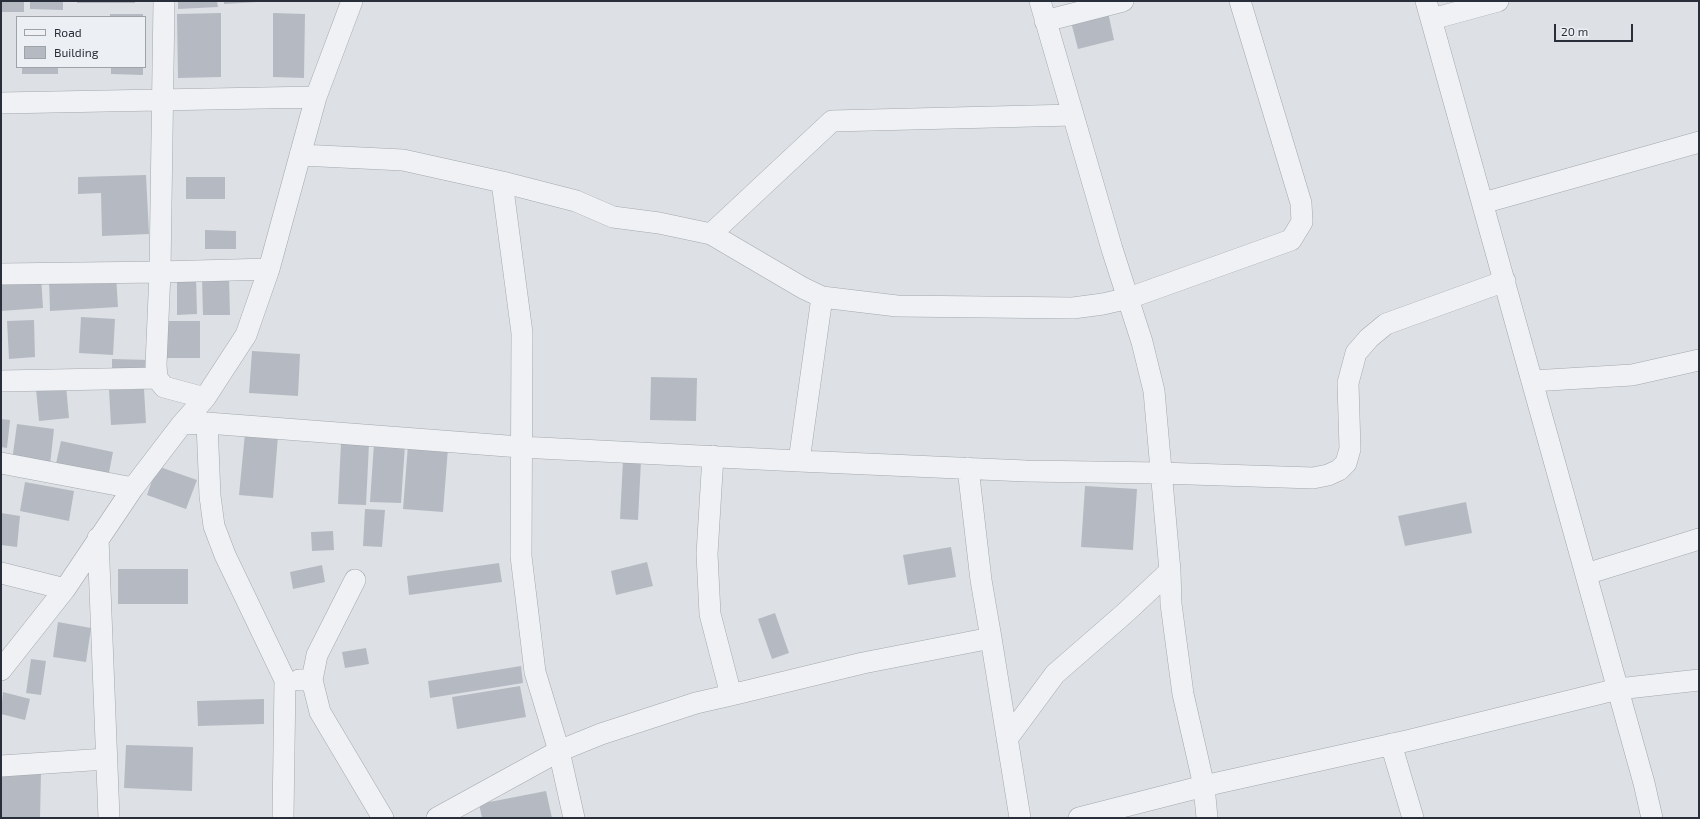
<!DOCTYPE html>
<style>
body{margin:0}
#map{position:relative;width:1700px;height:819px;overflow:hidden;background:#dde1e5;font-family:"Exo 2",sans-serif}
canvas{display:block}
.frame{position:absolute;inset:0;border:2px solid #292f3a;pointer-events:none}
.legend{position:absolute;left:16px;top:16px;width:130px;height:52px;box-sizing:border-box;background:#eceff3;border:1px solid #9ea2a9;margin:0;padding:5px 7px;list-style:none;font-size:12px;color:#292f3a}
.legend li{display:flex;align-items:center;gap:8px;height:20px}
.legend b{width:20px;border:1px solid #9ea2a9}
.scale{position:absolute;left:1554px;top:24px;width:79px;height:18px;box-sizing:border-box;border:2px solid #292f3a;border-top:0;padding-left:5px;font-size:12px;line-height:14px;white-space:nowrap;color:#292f3a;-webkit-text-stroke:3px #eceff3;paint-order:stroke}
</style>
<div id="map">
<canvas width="1700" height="819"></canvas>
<div class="frame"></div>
<ul class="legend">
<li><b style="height:5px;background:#f0f1f4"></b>Road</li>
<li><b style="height:11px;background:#b5bac2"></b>Building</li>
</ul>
<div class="scale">20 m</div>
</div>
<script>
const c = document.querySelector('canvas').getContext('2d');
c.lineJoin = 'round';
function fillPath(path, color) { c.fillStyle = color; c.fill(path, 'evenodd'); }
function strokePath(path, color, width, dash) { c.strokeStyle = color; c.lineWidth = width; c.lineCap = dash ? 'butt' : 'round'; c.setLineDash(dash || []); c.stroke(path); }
const building = new Path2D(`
 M1,1h23v11h-23z
 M30,1h33v9l-33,-1z
 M77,1h58v2h-58z
 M178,1h39l1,6 -40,2z
 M224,1h34v1l-34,2z
 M1108,12l6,28 -36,9 -7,-27z
 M221,13v64l-43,1 -1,-64z
 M273,13l32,1 -1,64 -31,-1z
 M110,14h33v3h-33z
 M22,67h36v7h-36z
 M111,67h32v8l-32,-1z
 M146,175l3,59 -47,2 -1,-43 -23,1v-17z
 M186,177h39v22h-39z
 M205,230l31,1v18h-31z
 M116,275l2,32 -68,4 -1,-33z
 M196,275l1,39 -20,1v-39z
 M41,276l2,32 -42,3v-32z
 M229,277l1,38h-27l-1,-37z
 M81,317l34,2 -2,36 -34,-2z
 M34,320l1,37 -26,2 -2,-38z
 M167,321h33v37h-33z
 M252,351l48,3 -2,42 -49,-3z
 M112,359l38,1v14h-38z
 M651,377l46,1 -1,43 -46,-1z
 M66,386l3,32 -30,3 -3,-32z
 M144,389l2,34 -35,2 -2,-35z
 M1,419l9,1 -3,28 -6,-1z
 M17,424l37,5 -4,36 -38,-4z
 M245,433l33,3 -5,62 -34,-3z
 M61,441l52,11 -6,31 -53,-10z
 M341,443l28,1 -3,61 -28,-1z
 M374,443l31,2 -4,58 -31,-1z
 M408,445l40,3 -5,64 -40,-3z
 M623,460l18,1 -3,59 -18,-1z
 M157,466l40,14 -11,29 -39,-14z
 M25,482l49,9 -5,30 -49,-10z
 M1085,486l52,3 -4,61 -52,-3z
 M1466,502l6,31 -67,13 -7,-30z
 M365,509l20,1 -3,37 -19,-1z
 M1,513l19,3 -3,31 -16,-2z
 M333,531l1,19 -22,1 -1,-19z
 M951,547l5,30 -48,8 -5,-30z
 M647,562l6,24 -37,9 -5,-24z
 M499,563l3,19 -93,13 -2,-19z
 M322,565l3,17 -32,7 -3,-17z
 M118,569h70v35h-70z
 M775,613l14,40 -17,6 -14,-40z
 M58,622l33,6 -5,34 -33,-5z
 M366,648l3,16 -24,4 -3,-16z
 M31,659l15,2 -5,34 -15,-2z
 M521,666l2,17 -93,15 -2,-17z
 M520,686l6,31 -69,12 -5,-32z
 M3,692l27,7 -5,21 -24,-6z
 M264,699v25l-66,2 -1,-25z
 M126,745l67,2 -1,44 -68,-3z
 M1,771l40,1 -1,46h-39z
 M546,791l6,27h-70l-3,-14z`);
const street = new Path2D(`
 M164,1l-4,271 -4,93 1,13 7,9 41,11
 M1040,1l72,248 30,93 12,49 16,180 1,33 12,90 21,92 3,32
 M1426,1l218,782 8,35
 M1432,19l66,-18
 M1045,21l78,-20
 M1,103l315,-6
 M300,155l103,5 99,22 74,19 37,16 46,6 52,11 92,54 19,9 75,9 176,2 30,-4 26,-6 162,-58 11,-18 -1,-19 -61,-202
 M502,182l20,151 -1,223 14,116 24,79 15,67
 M1483,203l216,-61
 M711,234l121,-113 241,-6
 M1,274l159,-2 109,-3
 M1,381l156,-3
 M1532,381l100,-6 67,-15
 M207,423l3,73 4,30 11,29 60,125 -2,138
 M182,424l25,-1 313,24 279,14 227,10 134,2 153,5 15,-3 11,-5 7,-7 4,-14 -2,-66 8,-30 13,-15 17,-14 119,-43
 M799,461l23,-164
 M1,463l132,25
 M98,538l11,280
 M1,573l64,16
 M1586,574l113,-35
 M991,638l29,180
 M1,670l64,-81 68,-101 49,-64 23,-26 41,-63 23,-66 47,-172 36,-96
 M299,680h13l5,-25 38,-75
 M312,680l8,32 63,106
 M731,695l132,-32 128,-25 -10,-58 -13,-112
 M1007,739l48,-65 69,-60 46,-43
 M1391,744l22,74
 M1,766l105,-7
 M437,818l122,-67 42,-17 95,-31 35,-8 -21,-81 -3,-60 6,-98
 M1079,818l125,-32 207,-46 207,-51 81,-9`);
fillPath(building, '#b5bac2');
strokePath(street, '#a3a8ae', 22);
strokePath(street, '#f0f1f4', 21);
</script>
